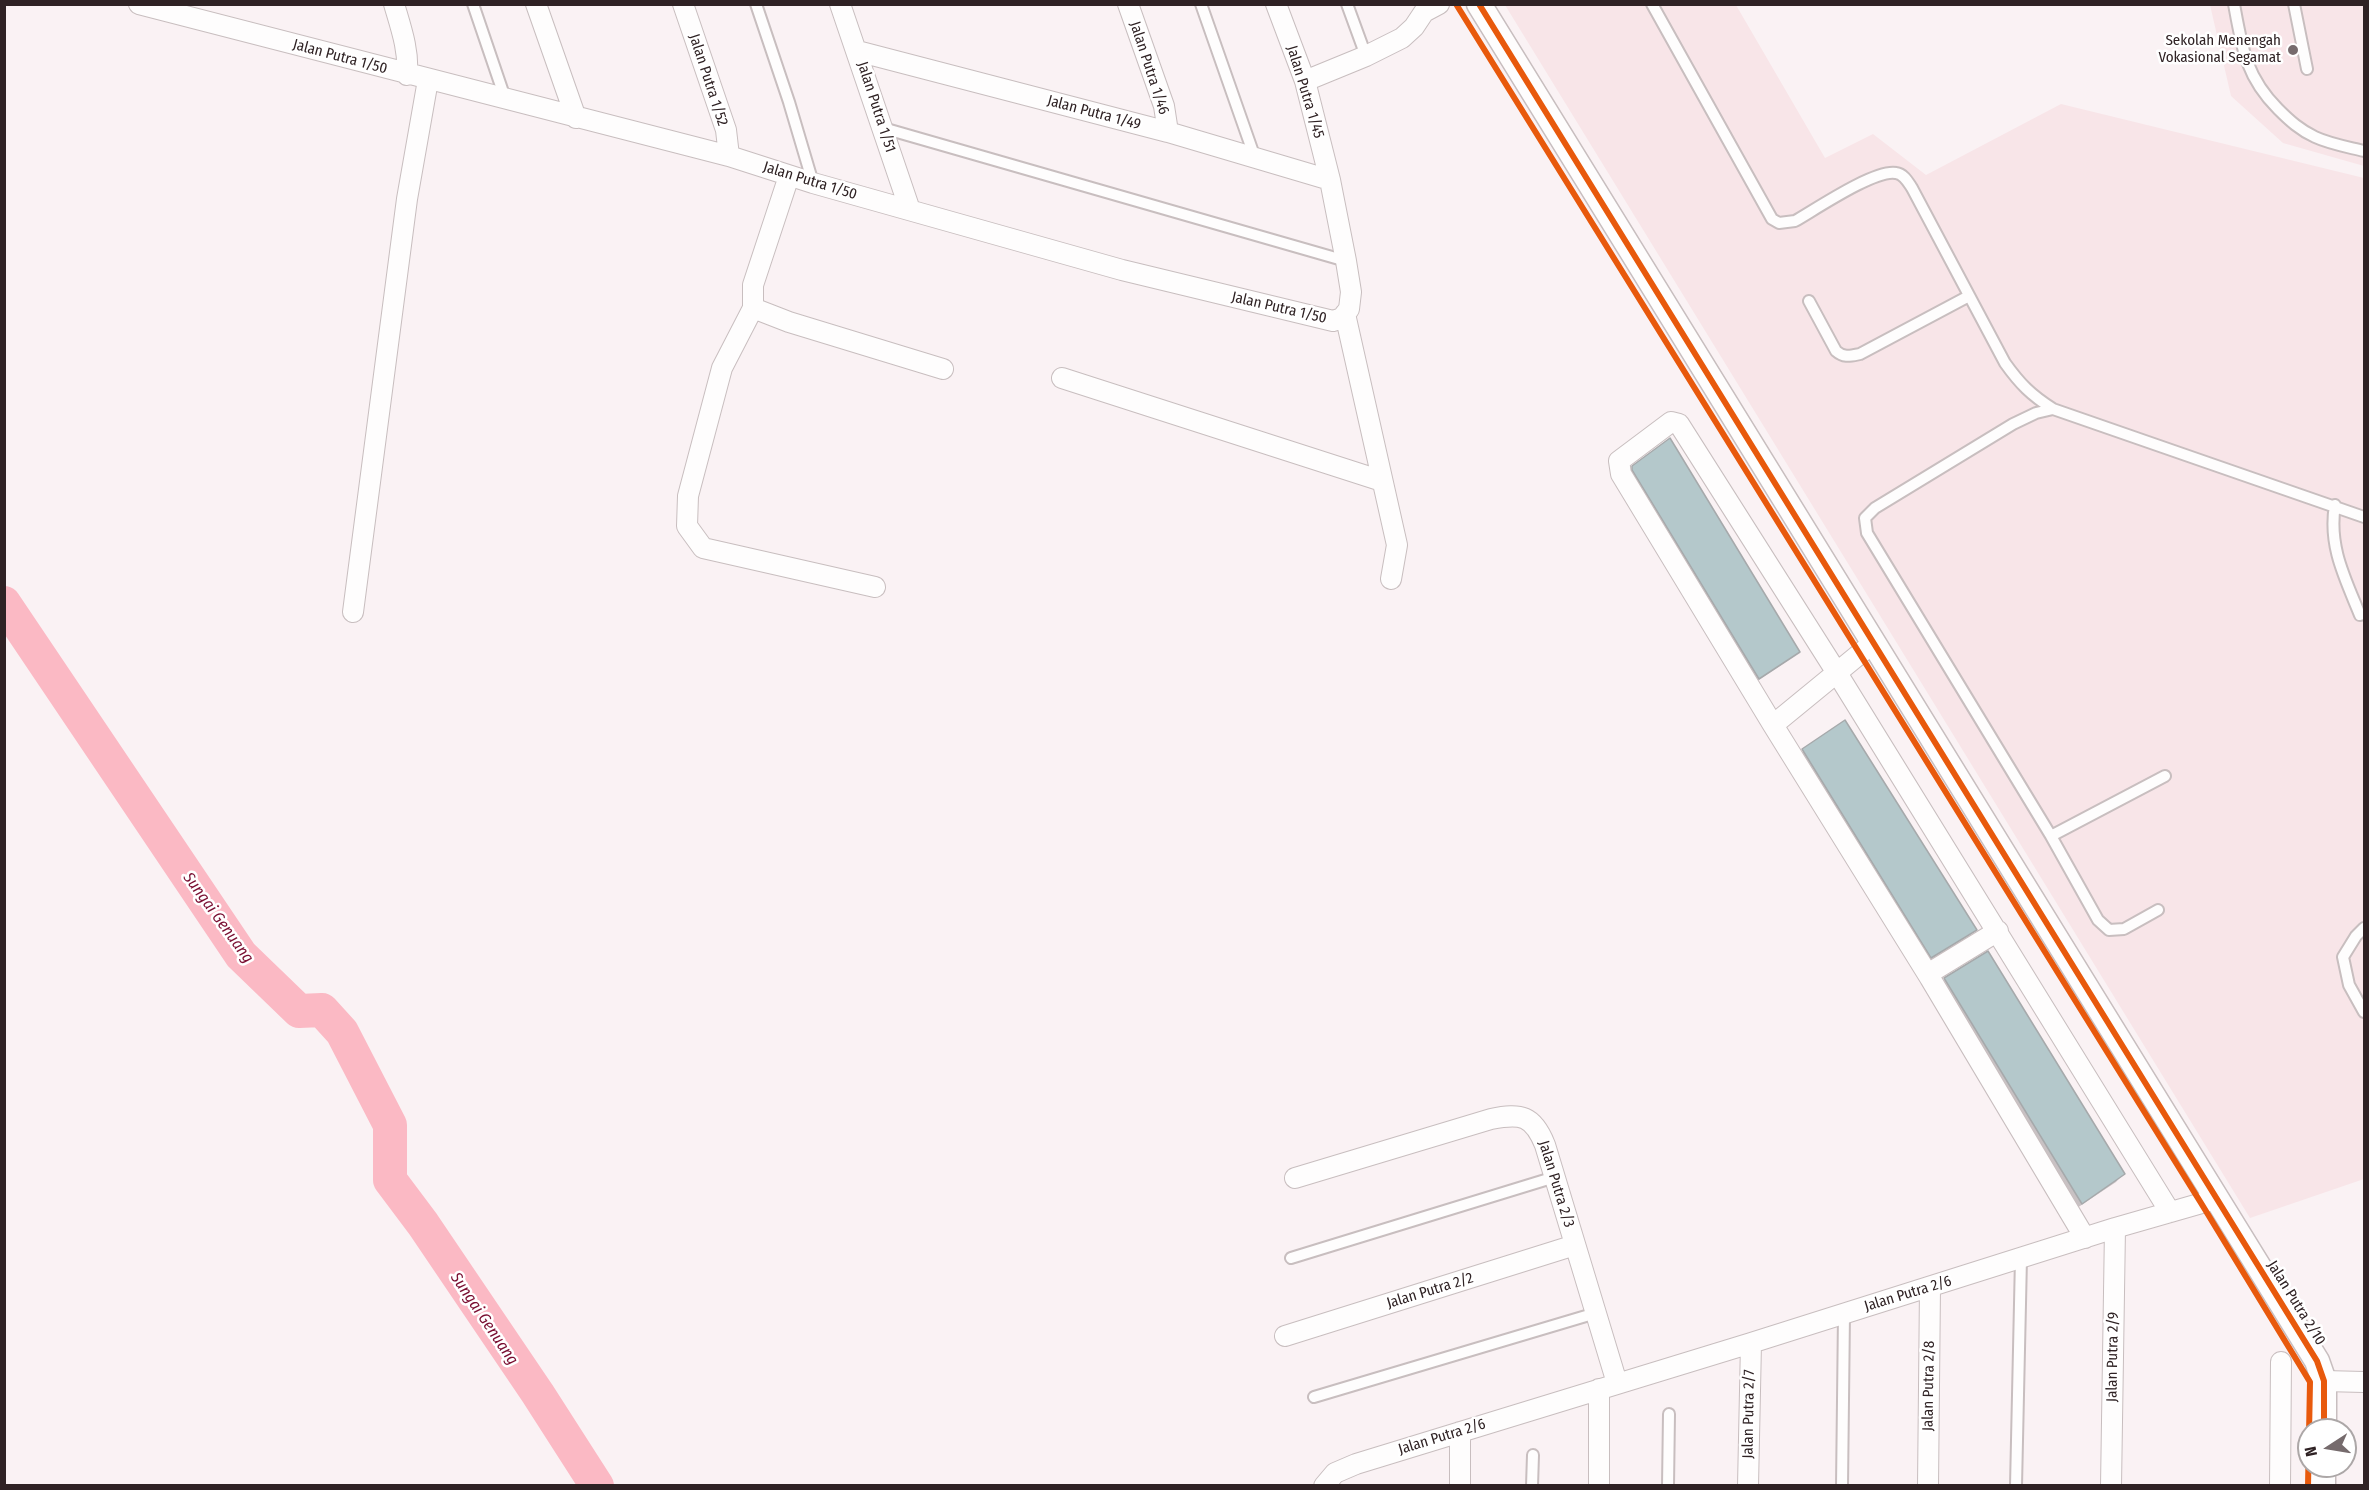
<!DOCTYPE html>
<style>
body{margin:0}
#map{position:relative;width:2369px;height:1490px;overflow:hidden;background:#faf2f4;font-family:"Fira Sans Condensed",sans-serif}
canvas{display:block}
.frame{position:absolute;inset:0;border:6px solid #2f2224;pointer-events:none}
.north{position:absolute;left:2297px;top:1418px;width:60px;height:60px;box-sizing:border-box;background:#fff;border:2px solid #aca7a7;border-radius:50%;rotate:258deg;font-size:16px;font-weight:700;line-height:24px;text-align:center;color:#2f2224}
.north::after{content:'';display:block;margin:auto;width:21px;height:27px;background:#766b6d;clip-path:polygon(50% 0,100% 100%,50% 72%,0 100%)}
</style>
<div id="map">
<canvas width="2369" height="1490"></canvas>
<div class="frame"></div>
<div class="north">N</div>
</div>
<script>
const c = document.querySelector('canvas').getContext('2d');
c.lineJoin = 'round';
function fillPath(path, color) { c.fillStyle = color; c.fill(path, 'evenodd'); }
function strokePath(path, color, width, dash) { c.strokeStyle = color; c.lineWidth = width; c.lineCap = dash ? 'butt' : 'round'; c.setLineDash(dash || []); c.stroke(path); }
function write(font, color, halo, rows, align = 'center') {
  c.font = font + ' "Fira Sans Condensed",sans-serif'; c.lineWidth = 5; c.setLineDash([]); c.textBaseline = 'middle'; c.strokeStyle = halo; c.fillStyle = color; for (const [text, x, y, turn = 0] of rows) {
    c.save(); c.translate(x, y); c.rotate((+turn || 0) * Math.PI / 180); c.textAlign = isNaN(turn) ? turn : align; if (halo) c.strokeText(text, 0, 0); c.fillText(text, 0, 0); c.restore();
  }
}
const built = new Path2D(`
 M1505,5h231l89,153 48,-24 53,41 135,-71 303,74v1001l-114,39z
 M2210,5h154v161l-81,-23 -52,-47z`);
const shadow = new Path2D(`
 M1633,467l165,185 -8,7 -39,26 -126,-210z
 M1803,751l172,179 -7,7 -44,27 -128,-206z
 M1945,979l178,195 -7,8 -42,28 -136,-223z`);
const river = new Path2D(`
 M4,603l237,352 58,56 23,-1 20,22 48,93v55l33,44 115,170 59,92`);
const building = new Path2D(`
 M1670,438l130,214 -41,27 -127,-209v-4z
 M1845,720l132,210 -46,28 -129,-209z
 M1988,951l137,223 -43,30 -138,-226z`);
const service = new Path2D(`
 M473,4l32,94
 M756,4l33,98 24,81
 M1201,4l54,154
 M1347,4l19,52
 M1652,4l120,215 7,4 16,-2c21,-12 80,-52 101,-48 8,1 12,9 16,15l93,175c15,21 26,32 48,46l311,108
 M2234,4c8,44 12,73 44,105 12,12 22,21 37,28 15,7 33,10 49,14
 M2294,4l13,65
 M883,128l463,133
 M1809,301l27,50c8,7 14,5 24,3l109,-58
 M2053,409l-17,4 -23,11 -138,84 -10,10 2,15 184,303 47,84 11,10 15,-1 34,-19
 M2335,505c-7,41 10,73 25,110l4,-1
 M2051,836l114,-60
 M2364,928l-8,8 -13,21 6,28 15,27
 M1291,1258l264,-81
 M1314,1397l282,-84
 M1532,1486l1,-31
 M1668,1486l1,-72
 M1842,1486l2,-172
 M2016,1486l5,-228`);
const minor = new Path2D(`
 M139,4l590,152 84,27 309,87 211,51 9,-3 7,-9 2,-17 -5,-31 -16,-81 -25,-99 -29,-77
 M394,4c7,24 15,46 13,71
 M536,4l40,114
 M683,4l43,126 3,26
 M840,4l70,206
 M1128,4l36,102 4,26
 M857,51l311,81 162,48
 M1305,81l61,-25 36,-18 12,-11 10,-15 15,-8
 M789,176l-36,109v23l36,14 154,47
 M753,308l-31,60 -34,128 -1,30 16,22 172,39
 M1345,314l52,231 -6,34
 M1062,378l320,103
 M353,612l54,-413 21,-119
 M1773,725l100,-82
 M1998,931l-67,41 -1,6 155,260
 M1930,978l-157,-253 -152,-251 -2,-13 52,-39 8,2 158,249 333,539
 M1295,1178l196,-59c30,-6 42,-4 54,26l72,238
 M1285,1336l290,-91
 M2324,1381l40,1
 M1324,1486l11,-13 21,-9 395,-121 364,-115 101,-29
 M1460,1486v-54
 M1599,1486v-97
 M1748,1486l3,-143
 M1928,1486l2,-199
 M2111,1486l4,-258
 M2280,1486l1,-124`);
const tertiary = new Path2D(`
 M1479,4l838,1357 7,20v49
 M2323,1486v-20`);
const cycleway = new Path2D(`
 M1456,4l745,1199 109,179 -2,104
 M1479,4l838,1357 7,20v49`);
const markers = [
 [2293,50,6,"#766b6d"]
];
const poiNames = [
 ["Sekolah Menengah",2281,41],
 ["Vokasional Segamat",2281,58]
];
const streetNames = [
 ["Jalan Putra 1/50",340,57,15],
 ["Jalan Putra 1/46",1149,68,72],
 ["Jalan Putra 1/52",708,80,72],
 ["Jalan Putra 1/45",1305,92,73],
 ["Jalan Putra 1/51",876,107,72],
 ["Jalan Putra 1/49",1094,113,15],
 ["Jalan Putra 1/50",810,181,17],
 ["Jalan Putra 1/50",1279,308,13],
 ["Jalan Putra 2/3",1556,1184,73],
 ["Jalan Putra 2/2",1430,1291,-17],
 ["Jalan Putra 2/6",1908,1294,-17],
 ["Jalan Putra 2/10",2296,1303,58],
 ["Jalan Putra 2/9",2113,1357,-89],
 ["Jalan Putra 2/8",1929,1386,-89],
 ["Jalan Putra 2/7",1749,1414,-89],
 ["Jalan Putra 2/6",1442,1437,-17]
];
const waterNames = [
 ["Sungai Genuang",218,918,54],
 ["Sungai Genuang",484,1319,56]
];
fillPath(built, '#f8e5e8');
fillPath(shadow, '#0003');
strokePath(river, '#fbb9c4', 34);
fillPath(building, '#b4c8cb');
strokePath(building, '#a6a9ab', 1.5);
strokePath(service, '#c8bebf', 14);
strokePath(minor, '#c8bebf', 22);
strokePath(tertiary, '#c8bebf', 27);
strokePath(service, '#fefdfd', 10);
strokePath(minor, '#fefdfd', 20);
strokePath(tertiary, '#fefdfd', 24);
strokePath(cycleway, '#e8590c', 6);
for (const [x, y, r, color] of markers) { const dot = new Path2D(); dot.arc(x, y, r, 0, 2 * Math.PI); c.fillStyle = color; c.fill(dot); strokePath(dot, '#fff', 2); }
write('15px', '#2f2224', '#fff', poiNames, 'right');
write('15px', '#2f2224', '#fff', streetNames);
write('italic 16px', '#790e31', '#fff', waterNames);
</script>
